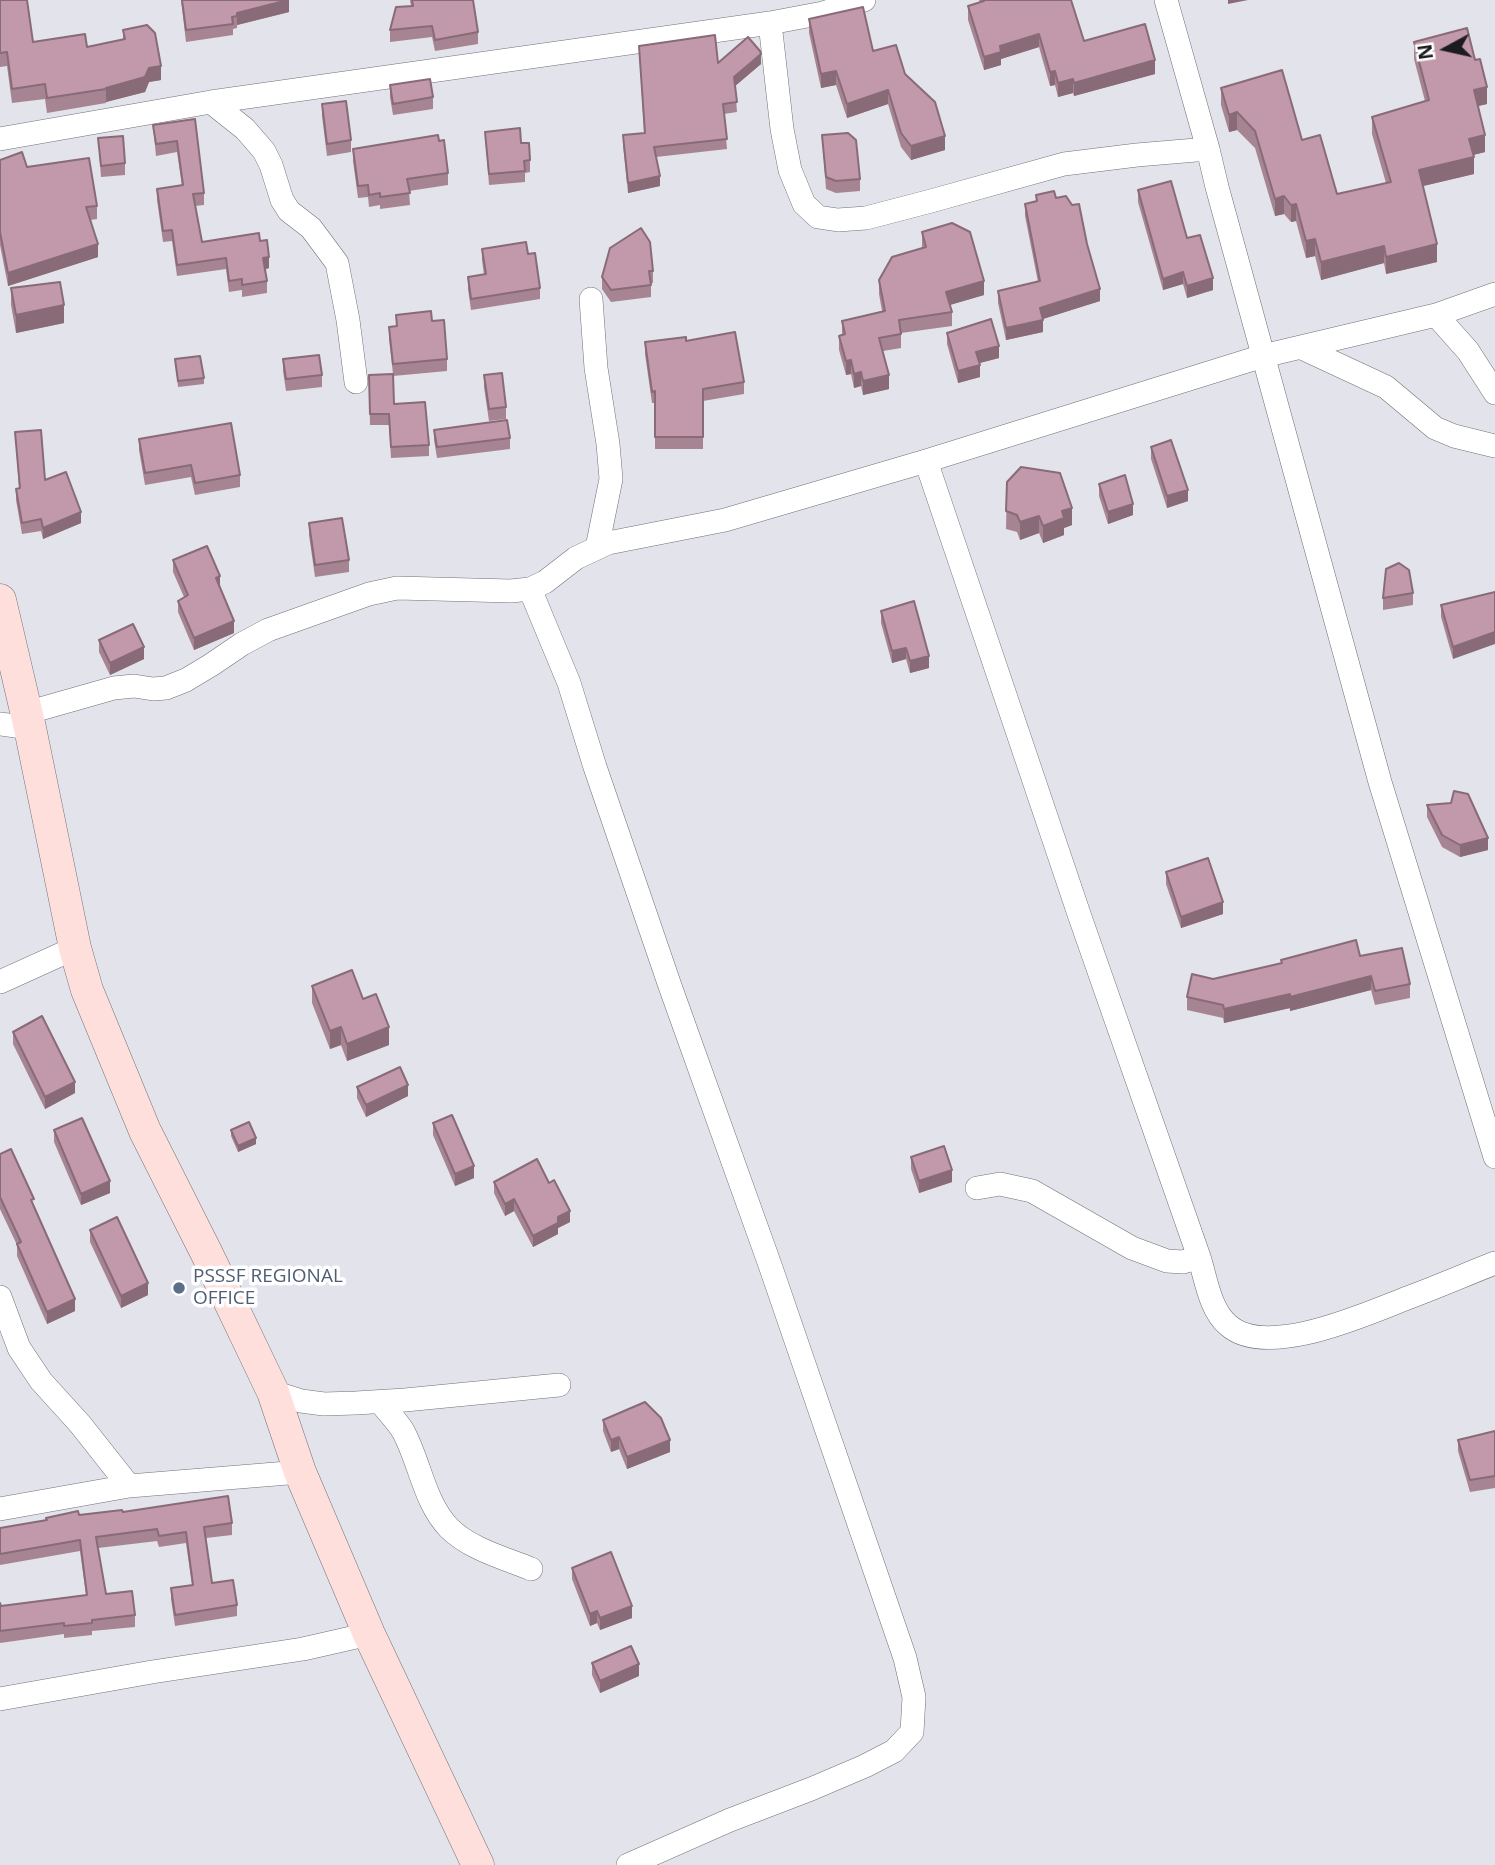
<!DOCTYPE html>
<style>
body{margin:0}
#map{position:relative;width:1495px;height:1865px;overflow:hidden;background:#e2e3eb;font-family:"Open Sans",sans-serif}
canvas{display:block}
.north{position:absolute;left:1411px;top:14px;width:70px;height:70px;-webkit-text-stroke:5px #fff;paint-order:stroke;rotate:262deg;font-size:19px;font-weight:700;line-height:28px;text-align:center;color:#1c1c1f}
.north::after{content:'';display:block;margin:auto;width:24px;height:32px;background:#1c1c1f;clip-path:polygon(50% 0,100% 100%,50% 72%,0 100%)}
</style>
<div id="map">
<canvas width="1495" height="1865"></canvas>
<div class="north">N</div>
</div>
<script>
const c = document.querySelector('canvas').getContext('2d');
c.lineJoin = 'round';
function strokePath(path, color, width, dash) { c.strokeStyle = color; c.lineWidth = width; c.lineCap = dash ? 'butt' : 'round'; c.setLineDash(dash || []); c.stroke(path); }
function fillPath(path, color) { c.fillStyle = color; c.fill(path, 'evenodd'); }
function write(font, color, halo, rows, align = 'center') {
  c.font = font + ' "Open Sans",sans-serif'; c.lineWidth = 7; c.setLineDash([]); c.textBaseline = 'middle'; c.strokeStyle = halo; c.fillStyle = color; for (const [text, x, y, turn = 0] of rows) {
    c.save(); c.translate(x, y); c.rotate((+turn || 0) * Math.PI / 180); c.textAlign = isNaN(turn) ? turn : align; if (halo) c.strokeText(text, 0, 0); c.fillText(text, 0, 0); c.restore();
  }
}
const street = new Path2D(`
 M1166,0l42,149 9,38 163,595 115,375
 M770,23l12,106 8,41 14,34 14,13 20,3 28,-2 65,-17 133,-37 73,-9 71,-6
 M211,102l34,27 19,22 7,14 11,35 7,11 22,17 26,35 11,57 8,62
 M0,139l211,-37 559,-79 53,-10 41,-13
 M591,299l5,69 12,76 3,35 -14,69
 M1436,315l32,36 27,42
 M1300,347l86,40 49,41 19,8 41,10
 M926,461l154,456 119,340c7,22 11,53 29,68 39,35 140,-12 182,-28 29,-11 57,-23 85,-34
 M530,589l39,94 26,84 75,219 100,279 135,393 9,39 -2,35 -18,19 -29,15 -54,23 -81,31 -102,45
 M26,713l88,-25 20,-2 19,3 13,-1 20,-8 25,-15 31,-21 26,-14 101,-36 28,-6 114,3 19,-2 15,-7 31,-24 32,-15 117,-23 201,-59 337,-105 173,-41 59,-21
 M0,724l30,4
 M0,982l75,-34
 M977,1188l23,-4 32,7 100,57 35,13 16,1 16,-5
 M0,1297l19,51 22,33 39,43 49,62
 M273,1392l28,9 23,3 32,-1 49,-3 154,-15
 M380,1402c7,9 17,19 23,29 17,31 21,71 46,97 21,21 55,30 82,41
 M0,1509l129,-23 171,-14
 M0,1699l152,-27 151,-23 66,-15`);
const secondary = new Path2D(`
 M0,600l30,128 45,220 12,42 58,141 62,123 66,138 27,80 69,162 109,231`);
const wall = new Path2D(`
 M0,0l33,42 54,5 36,-7v-10l38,50 -12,2 -4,10 -39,10v1l-59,10 -2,-14 -33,4 -5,-37 -7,1z
 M181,0h107l1,12 -52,13v3l-4,1v6l-47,7z
 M410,0h63l5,32v12l-43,7 -3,-14 -42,5v-12l21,-24z
 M979,0h92l13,41 71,33 -81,22 -1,-3 -15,4 -3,-12 -5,1 -11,-39 -38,12v6l-17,5 -16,-50v-14l12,-3z
 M809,19l64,32 72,99 -34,10 -10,-13 -13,-43 -41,14 -11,-33 -15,3 -12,-55z
 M1414,42l73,62 -9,2 7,46 -12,3 1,19 -51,12 14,76 -51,12 -2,-11 -63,17 -6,-24 -9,2 -10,-37 -5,1 -7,-8 -9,2 -20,-68 -18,-18 -8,2 -8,-27v-17l81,52 35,54 49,-11 -14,-49v-17l53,-16 -11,-42z
 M639,46l79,17 43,1 -26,22 2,26 -13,2 3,35 -71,8 4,29 -32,7 -5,-48v-10l21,-2z
 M390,85l43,12v12l-40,6 -3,-18z
 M322,104l29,36v12l-24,4 -5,-40z
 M195,119l9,74v12l-9,1 7,36 58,-1 9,27 -4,1 2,12v12l-25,4v-7l-13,2 -3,-23 -49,7 -5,-35 -9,1 -6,-42v-11l25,-3 -5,-34 -21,4 -3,-31z
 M485,132l36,11 9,17v12l-5,1v9l-36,3z
 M822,135l38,44v12l-24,2 -10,-4z
 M98,138l27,25v12l-24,2z
 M439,141l9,32v12l-39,6 1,14 -30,4v-4l-11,2 -1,-10 -10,1 -5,-37v-12z
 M0,160l27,7 70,39v13l-7,1 8,37 -90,29 -8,-41z
 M1138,190l49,48 26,52 -26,8 -4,-14 -20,6 -25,-88z
 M1036,195l20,3 31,46 13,57 -58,18 1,13 -37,8 -8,-37v-12l40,-9 -13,-66v-12l11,-2z
 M922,232l62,63 -34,10 2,7v14l-51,7v15l-18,3 6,38 -26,6 -2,-9 -7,2 -3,-14 -5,1 -7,-25v-14l3,-1v-14l40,-10 -3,-17v-14l43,-32z
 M482,249l46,5 12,34v11l-69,11 -3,-21v-12l16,-2 -2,-15z
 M653,271v12h-2v14l-40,5 -9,-13v-12z
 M11,288l53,35 -48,10 -5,-28z
 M396,315l36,6 15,38v12l-54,5 1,28 35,41v11l-38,2 -2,-33h-19l-1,-50 24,-1 -4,-35v-12l7,-1z
 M947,333l52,25 -20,5 1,14 -22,6 -11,-39z
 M686,341l58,41v12l-41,7v48h-48v-46h-3l-7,-49v-12z
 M175,359l29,19v6l-26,3z
 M283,359l39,16v12l-36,4 -3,-20z
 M484,375l22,32v12l-17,2 -5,-34z
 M434,430l76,8v11l-73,9 -3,-18z
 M15,432l30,48 36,43 -38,16 -2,-8 -19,3 -6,-34v-11l3,-1z
 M139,439l101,36v12l-45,8 -4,-18 -46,8 -6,-35z
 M1151,447l37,54 -21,7 -16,-49z
 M1007,482l65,43 -8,3v7l-21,8 -4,-10 -19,7 -3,-8 -11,-3z
 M1099,484l34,31 -25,9 -9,-28z
 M309,523l40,37v12l-34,5 -6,-42z
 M173,560l47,28 14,45 -40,17 -16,-38v-11l6,-4 -11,-25z
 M1495,592l-42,67 -12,-42v-12z
 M1413,593v12l-30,5v-12z
 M881,611l48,57 -19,5 -4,-14 -14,4 -11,-40z
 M99,640l45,19 -34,16 -11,-23z
 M1427,805l61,45 -28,7 -18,-10 -15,-30z
 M1166,872l57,42 -42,14 -15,-44z
 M1360,956l50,28v14l-35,7 -4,-15 -81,21v-3l-66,15 -1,-5 -36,-8v-13l26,-18 68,-16v-3z
 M312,986l51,13 26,46 -42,16 -6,-16 -11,4 -18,-46z
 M13,1032l62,61 -30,16 -32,-65z
 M357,1087l51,9 -42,21 -9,-19z
 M433,1123l41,55 -19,8 -22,-51z
 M54,1130l56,63 -29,12 -27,-63z
 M231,1130l25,14 -18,8 -7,-16z
 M0,1154l34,54 41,103 -28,13 -30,-68v-11l-17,-36z
 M911,1157l41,25 -33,11 -8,-24z
 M494,1182l76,40 -12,6v6l-25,13 -19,-36 -9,5 -11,-23z
 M90,1230l58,65 -27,13 -31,-66z
 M603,1420l67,32 -43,17 -8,-20 -8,3 -8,-21z
 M1495,1431v57l-25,4 -12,-41v-11z
 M123,1512l109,11v12l-26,3 6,45 25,22v11l-62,10 -4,-27v-11l21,-3 -6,-42 -27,4 -2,-6 -59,7 8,46 29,21v12l-43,4v4l-28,3v-4l-64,9v-40l1,3 85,-11 -6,-44 -80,14v-37l79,-13z
 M572,1568l60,50 -32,12 -3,-7 -7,3 -18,-47z
 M592,1663l47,13 -39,17 -8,-18z`);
const shadedWall = new Path2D(`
 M289,0v12l-52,13v-12z
 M1228,0h20l-20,4z
 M1039,34v13l-38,12v6l-17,5v-13l16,-11z
 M761,54v10l-27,23v-10z
 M1155,60v14l-81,22v-13z
 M161,66v14l-12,2 -4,10 -39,10v-14l43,-20z
 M836,71v14l-15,3v-14z
 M1055,71v14l-5,1v-14z
 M1073,79v14l-15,4v-14z
 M1487,87v17l-13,3v-17z
 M888,90v14l-41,14v-14z
 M1237,112v18l-8,2v-17z
 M1485,135v17l-16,4v-17z
 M945,136v14l-34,10v-14z
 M1474,157v17l-55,13v-17z
 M660,176v10l-32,7v-10z
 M1284,196v18l-9,2v-17z
 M1296,204v17l-5,1v-17z
 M1315,239v17l-9,2v-17z
 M98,244v13l-90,29v-13z
 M1437,244v18l-51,12v-17z
 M1384,246v17l-63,17v-18z
 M269,257v11l-6,2v-12z
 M1183,272v12l-20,6v-11z
 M1213,278v12l-26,8v-12z
 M984,281v14l-38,11v-14z
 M1100,289v12l-60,19v-12z
 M64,305v18l-48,10v-18z
 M1043,320v12l-37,8v-12z
 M999,346v12l-23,6v-12z
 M851,360v14l-5,1v-14z
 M980,365v12l-22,6v-12z
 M861,372v14l-7,2v-14z
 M889,375v14l-26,6v-14z
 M1188,490v11l-21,7v-12z
 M1133,504v11l-25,9v-12z
 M1072,508v17l-8,3v7l-21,8v-17l19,-15z
 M81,512v11l-38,16v-11z
 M1039,516v17l-19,7v-18z
 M220,576v12l-4,-10z
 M234,621v12l-40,17v-12z
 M1495,632v12l-42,15v-12z
 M144,647v12l-34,16v-12z
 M906,648v11l-14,4v-12z
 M929,656v12l-19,5v-12z
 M1488,838v12l-28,7v-12z
 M1223,902v12l-42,14v-11z
 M1371,976v14l-81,21v-14z
 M1290,994v14l-66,15v-14z
 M341,1027v18l-11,4v-18z
 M389,1027v18l-42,16v-17z
 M75,1082v11l-30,16v-12z
 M408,1085v11l-42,21v-12z
 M256,1138v6l-18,8v-6z
 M474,1166v12l-19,8v-12z
 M952,1170v12l-33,11v-12z
 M110,1181v12l-29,12v-11z
 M514,1199v12l-9,5v-12z
 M570,1211v11l-12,6v6l-25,13v-11l25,-19z
 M148,1283v12l-27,13v-12z
 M75,1299v12l-28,13v-12z
 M619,1437v12l-8,3v-12z
 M670,1440v12l-43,17v-12z
 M632,1606v12l-32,12v-12z
 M597,1611v12l-7,3v-12z
 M639,1664v12l-39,17v-12z`);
const building = new Path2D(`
 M0,0h27l6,42 52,-8 2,13 38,-8 -2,-9 24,-5 8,8 6,33 -12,2 -4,9 -39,11v1l-59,9 -2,-14 -33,5 -5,-37 -7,1z
 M182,0h106l-51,13v3l-5,1 1,7 -47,6z
 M412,0h61l5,32 -43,8 -3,-14 -42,4 6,-23 17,-1z
 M983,0h88l13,41 61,-17 10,36 -81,23 -1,-4 -15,4 -3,-12 -5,1 -11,-38 -39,12 1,6 -17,5 -16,-51 16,-5z
 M863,7l10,44 23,-6 9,29 30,28 10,34 -34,10 -10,-13 -13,-43 -41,14 -11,-33 -15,3 -12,-55z
 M1467,28l8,32 5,-1 7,28 -13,3 11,45 -16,4 5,18 -55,13 18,74 -51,13 -2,-11 -63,16 -6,-23 -9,2 -10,-37 -5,1 -7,-9 -9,3 -20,-68 -18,-19 -8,3 -8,-27 61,-18 20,70 18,-5 17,59 54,-12 -19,-65 57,-17 -15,-58z
 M715,35l3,28 30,-26 12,14 1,3 -27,23 3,25 -14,2 4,35 -73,8 6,29 -32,7 -5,-48 22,-2 -6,-87z
 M430,79l3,18 -40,7 -3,-19z
 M346,101l5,39 -24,4 -5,-40z
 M195,119l9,74 -11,1 9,48 57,-9 1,8 7,-1 2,17 -6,1 4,23 -25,4v-6l-13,2 -3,-23 -49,7 -5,-35 -9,1 -6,-42 26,-4 -6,-44 -21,3 -3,-19z
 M520,128l1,15h8l1,17 -6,1 1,10 -36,3 -4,-42z
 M848,133l8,7 4,39 -24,2 -10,-4 -4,-42z
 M438,135l1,6 5,-1 4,33 -41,6 3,14 -30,4v-4l-11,2 -1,-10 -10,1 -5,-37z
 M123,136l2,27 -24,3 -3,-28z
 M22,152l5,15 62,-9 8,48 -11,1 12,37 -90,29 -8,-41v-72z
 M1171,181l16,57 13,-3 13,43 -26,8 -4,-14 -20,7 -25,-89z
 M1054,191l2,7 10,-2 6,9 7,-1 8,40 13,45 -60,19 3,12 -37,8 -8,-37 42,-10 -15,-77 12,-3 -1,-6z
 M952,223l18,9 14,49 -38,11 6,20 -53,8 2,14 -22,4 10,37 -26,6 -2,-9 -7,2 -3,-14 -5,1 -7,-25 6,-2 -3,-13 43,-10 -6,-31 13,-23 34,-10 -4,-15z
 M641,228l9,14 3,29h-4l2,14 -40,5 -9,-13 8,-29z
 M526,242l2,12 7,-1 5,35 -69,11 -3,-22 18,-3 -4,-25z
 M60,282l4,23 -48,10 -5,-27z
 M431,311l1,10 12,-1 3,39 -54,5 -4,-37 8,-1 -1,-11z
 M991,319l8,27 -23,6 4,13 -22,6 -11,-38z
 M735,332l9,50 -41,7v48h-48v-46l-3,1 -7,-50 41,-5v4z
 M319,355l3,20 -36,4 -3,-20z
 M200,356l4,22 -26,3 -3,-22z
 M502,373l4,34 -17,2 -5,-34z
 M393,374l1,30 31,-2 4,43 -38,2 -2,-33h-19l-1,-39z
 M507,420l3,18 -73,9 -3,-17z
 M231,423l9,52 -45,8 -4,-18 -46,8 -6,-34z
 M41,430l4,50 21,-8 15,40 -38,16 -2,-9 -19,4 -6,-34 4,-1 -5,-56z
 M1171,440l17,50 -21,6 -16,-49z
 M1021,467l39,6 12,35 -10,3 2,7 -21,8 -4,-10 -19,6 -3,-7 -11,-4 1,-29z
 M1125,475l8,29 -25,8 -9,-28z
 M342,518l7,42 -34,5 -6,-42z
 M207,546l13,30 -4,2 18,43 -40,17 -16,-37 10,-6 -15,-35z
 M1399,563l10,7 4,23 -30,5 3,-29z
 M1495,592v40l-42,15 -12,-42z
 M914,601l15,55 -19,5 -4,-13 -14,3 -11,-40z
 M133,624l11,23 -34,16 -11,-23z
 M1454,791l14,3 20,44 -28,7 -18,-10 -15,-30 24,-2z
 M1208,858l15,44 -42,15 -15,-45z
 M1356,940l4,16 42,-8 8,36 -35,7 -4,-15 -81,21v-3l-66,15 -1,-4 -36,-8 5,-23 21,5 69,-16 -1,-3z
 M352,970l11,29 13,-5 13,33 -42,17 -6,-17 -11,4 -18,-45z
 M42,1016l33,66 -30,15 -32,-65z
 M400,1067l8,18 -42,20 -9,-18z
 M452,1115l22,51 -19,8 -22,-51z
 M82,1118l28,63 -29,13 -27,-64z
 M249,1122l7,16 -18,8 -7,-16z
 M944,1146l8,24 -33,11 -8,-24z
 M11,1149l23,50 -3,1 44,99 -28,13 -30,-68 4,-2 -21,-45v-43z
 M537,1159l12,24 5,-3 16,31 -12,6v6l-25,13 -19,-37 -9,5 -11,-22z
 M117,1217l31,66 -27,13 -31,-66z
 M645,1402l16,16 9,22 -43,17 -8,-20 -8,3 -8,-20z
 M1495,1431v45l-25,4 -12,-40z
 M228,1496l4,27 -28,4 8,56 21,-3 4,25 -62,10 -4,-27 22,-3 -7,-53 -27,4 -2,-7 -61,8 10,57 26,-3 3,24 -43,5v3l-28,3v-3l-64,8v-28l1,3 86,-11 -7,-55 -80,14v-26l47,-8 -1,-2 32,-7 1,4 43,-5 1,2z
 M611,1552l21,54 -32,12 -3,-7 -7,3 -18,-46z
 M631,1646l8,18 -39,17 -8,-18z`);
const markers = [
 [179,1288,7,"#5c6f8a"]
];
const serviceNames = [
 ["PSSSF REGIONAL",193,1277],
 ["OFFICE",193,1299]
];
strokePath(street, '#707178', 24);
strokePath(secondary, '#707178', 33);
strokePath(street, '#fff', 23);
strokePath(secondary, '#fedfdb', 32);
fillPath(wall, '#a78492');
fillPath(shadedWall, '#886b77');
fillPath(building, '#c299aa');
strokePath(building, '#886b77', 2);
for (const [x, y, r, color] of markers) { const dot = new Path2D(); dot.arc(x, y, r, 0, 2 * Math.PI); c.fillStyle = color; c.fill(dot); strokePath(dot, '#fff', 2.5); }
write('19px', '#4e5e75', '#fff', serviceNames, 'left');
</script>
